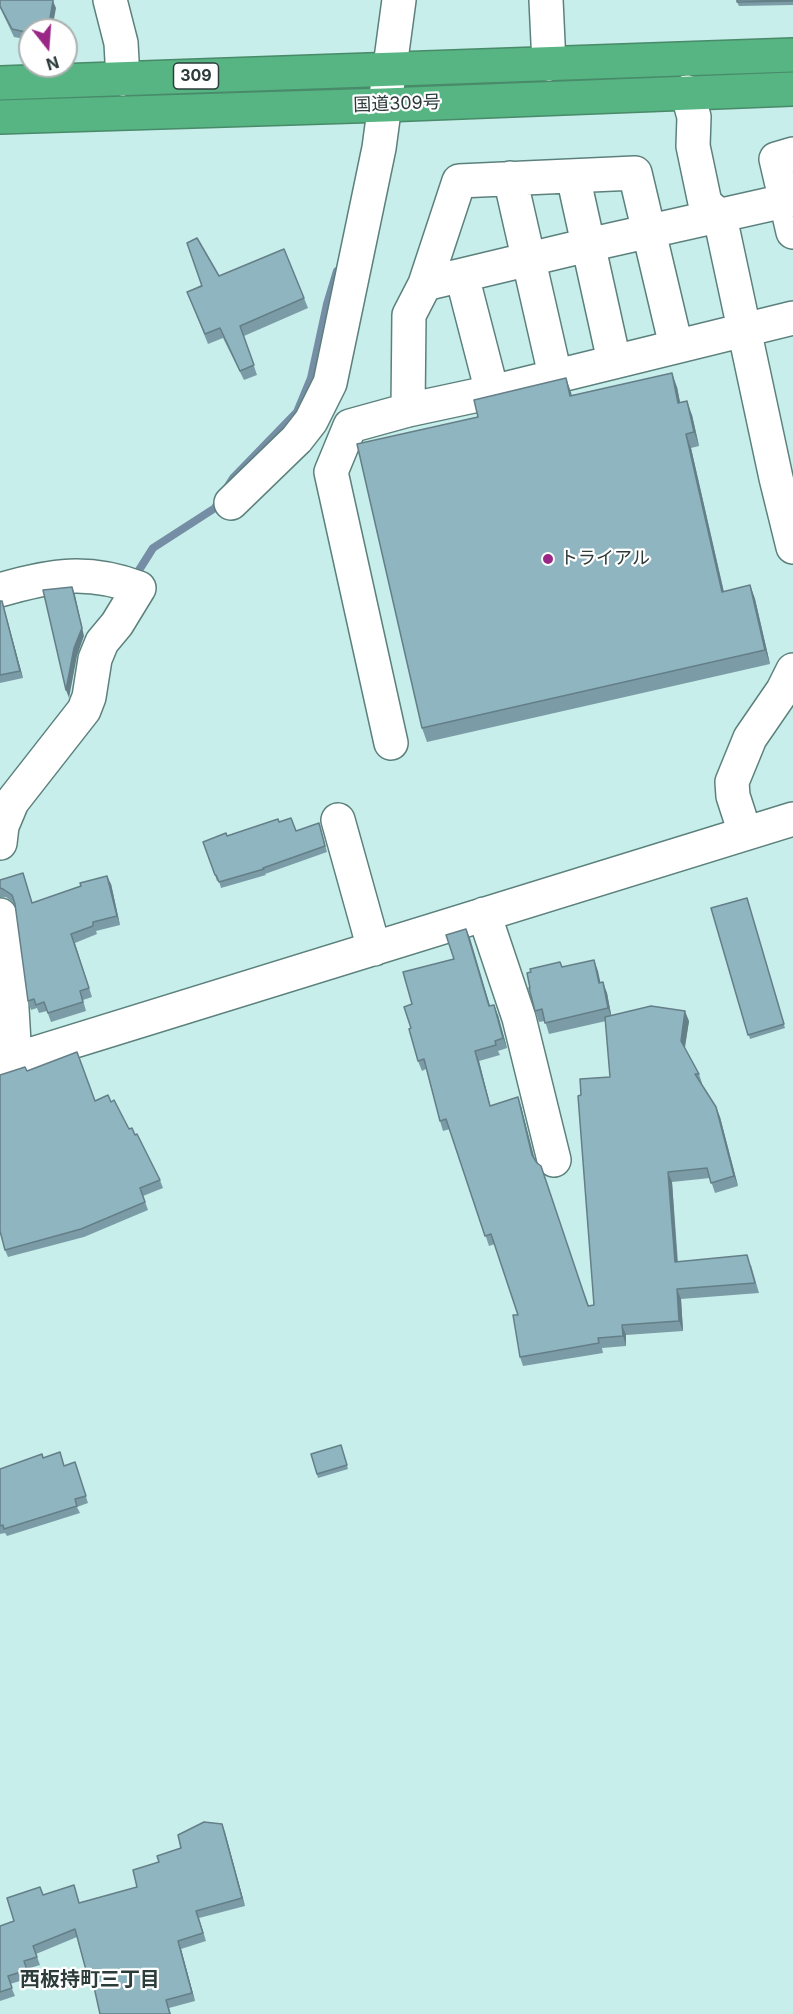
<!DOCTYPE html>
<meta charset="utf-8">
<style>
body{margin:0}
#map{position:relative;width:793px;height:2014px;overflow:hidden;background:#c7eeea;font-family:Inter,sans-serif}
canvas{display:block}
.north{position:absolute;left:18px;top:18px;width:60px;height:60px;box-sizing:border-box;background:#fff;border:2px solid #abb1b0;border-radius:50%;rotate:163deg;font-size:16px;font-weight:700;line-height:24px;text-align:center;color:#2c3c3a}
.north::after{content:'';display:block;margin:auto;width:21px;height:27px;background:#9a2785;clip-path:polygon(50% 0,100% 100%,50% 72%,0 100%)}
</style>
<div id="map">
<canvas width="793" height="2014"></canvas>
<div class="north">N</div>
</div>
<script>
const c = document.querySelector('canvas').getContext('2d');
c.lineJoin = 'round';
function strokePath(path, color, width, dash) { c.strokeStyle = color; c.lineWidth = width; c.lineCap = dash ? 'butt' : 'round'; c.setLineDash(dash || []); c.stroke(path); }
function fillPath(path, color) { c.fillStyle = color; c.fill(path, 'evenodd'); }
function write(font, color, halo, rows, align = 'center') {
  c.font = font + ' Inter,"Noto Sans JP",sans-serif'; c.lineWidth = 4.5; c.setLineDash([]); c.textBaseline = 'middle'; c.strokeStyle = halo; c.fillStyle = color; for (const [text, x, y, turn = 0] of rows) {
    c.save(); c.translate(x, y); c.rotate((+turn || 0) * Math.PI / 180); c.textAlign = isNaN(turn) ? turn : align; if (halo) c.strokeText(text, 0, 0); c.fillText(text, 0, 0); c.restore();
  }
}
const stream = new Path2D(`
 M228,486l5,-8 64,-66 14,-34 16,-74 10,-33
 M134,578l19,-30 62,-40 5,-9`);
const minor = new Path2D(`
 M110,0l11,43 2,36
 M546,0l3,64
 M687,92l7,25 -1,29 12,57 15,14 56,261 17,69
 M793,154l-17,5 17,73
 M573,176l41,185
 M510,178l45,197
 M462,276l30,116
 M425,284l34,-103 176,-8 41,173
 M408,410l1,-95 16,-31 163,-39 205,-46
 M231,503l66,-64 14,-18 19,-38 49,-235 20,-148
 M0,590c51,-15 88,-21 139,-2l-22,36 -15,18 -7,17 -6,38 -5,13 -72,92 -10,24 -2,17
 M391,743l-60,-271 19,-46 58,-16 84,-18 301,-74
 M338,820l36,129
 M745,833l-12,-37 -1,-14 18,-44 33,-48 10,-20
 M484,914l35,104 35,142
 M0,915l11,77 4,68
 M0,1064l793,-245`);
const highway = new Path2D(`
 M0,83l793,-28
 M0,117l385,-12 408,-16`);
const wall = new Path2D(`
 M0,0l56,8 -26,22v10l-16,-3 -14,-29z
 M793,0v5l-54,1 -2,-4z
 M219,276l85,22 4,10 -64,28 13,39 -13,5 -21,-42 -15,6 -21,-52z
 M677,387l3,15 12,13 7,31 -8,2 33,144 26,-7 5,14 15,65 -343,78 -5,-14 56,-311 93,-25v3z
 M0,601h2l2,7 19,70 -23,5z
 M279,822l17,9 25,-2 6,23 -62,22 1,1 -45,13 -2,-7h-2l-14,-39 24,-6z
 M23,873l9,30 79,-19 9,41 -24,6 1,3 -22,9 17,54 -9,3 3,11 -35,11 -4,-11 -8,2 -2,-5 -6,2 -3,-9 -13,-97 -9,-7h-6v-17z
 M747,898l38,130 -35,11 -39,-131z
 M466,929l24,77 8,9 9,33 -9,3 2,4 -21,6 11,45h31l13,53 55,147 5,-1 -13,-210 29,-18 -4,-56 -57,13 -4,-13 -6,1 -4,-11 -5,-23 32,-21 32,-7 6,22 7,11 4,22 78,6 -4,27 14,26 3,9 -1,1 15,23 4,10 18,69 -23,7 -5,-15 -38,4 6,80 73,3 8,28 -78,6 2,32 -57,4v11l-24,2 1,5 -80,13 -3,-9 -2,-42 -23,-71 -6,2 -39,-117 -7,2 -3,-10 -14,-52 -4,2 -4,-10 -7,-33 1,-24 42,-45z
 M27,1071l68,30 16,1 49,78 3,8 -20,8 5,14 -64,27 -76,20 -3,-7z
 M341,1445l7,24 -30,9 -7,-24z
 M43,1458l21,8 11,-4 13,41 -11,4 3,6 -73,23 -2,-3 -5,1v-65z
 M222,1824l23,82 -46,12 7,23 -25,8 14,52 -26,7 2,6h-71l-8,-37 -3,1 -3,-8 -9,-33 -41,17 4,11 -13,4 3,9 -20,6 5,12 -15,5v-75l14,-5 29,-26 37,8 57,-16 22,-25z`);
const shadedWall = new Path2D(`
 M53,1l3,7 -4,22h-11z
 M672,373l5,14 6,30 -5,-14z
 M566,378l5,14 4,18 -5,-14z
 M687,401l5,14 7,31 -5,-14z
 M686,434l5,14 36,158 -5,-14z
 M750,585l5,14 15,65 -5,-14z
 M72,587l3,8 9,41 -7,20 -8,42 -3,-8z
 M2,601l2,7 19,70 -3,-7z
 M107,876l4,8 9,41 -3,-9z
 M466,929l4,9 23,78 -4,-10z
 M594,960l4,11 5,23 -4,-11z
 M603,982l4,11 5,26 -4,-11z
 M494,1005l4,10 9,33 -4,-10z
 M685,1011l4,10 -5,30 -3,-10z
 M475,1051l4,10 14,55 -3,-10z
 M518,1097l3,9 15,58 -4,-9z
 M716,1107l4,10 18,69 -4,-10z
 M668,1172l4,10 6,90 -3,-10z
 M677,1289l4,10 2,32 -4,-10z
 M622,1325l4,10v11l-3,-10z
 M222,1824l3,8 20,74 -3,-8z
 M178,1941l3,8 14,52 -3,-8z`);
const building = new Path2D(`
 M0,0h53v1l-4,23 -8,6h-11v3l-18,-4 -12,-23z
 M737,0h56v1l-56,1z
 M197,238l22,38 65,-27 20,49 -64,28 14,39 -14,6 -20,-43 -15,6 -18,-42 15,-6 -15,-43z
 M672,373l6,30 9,-2 7,31 -8,2 36,158 28,-7 15,65 -343,78 -65,-284 121,-27 -4,-17 92,-22 4,18z
 M72,587l10,41 -8,20 -8,42 -23,-100z
 M0,601h2l18,70 -20,4z
 M291,818l5,13 23,-8 6,23 -62,22 1,1 -45,13 -3,-7h-1l-12,-33 23,-9 1,3 51,-17 1,3z
 M23,873l9,30 49,-17 -1,-3 27,-7 10,40 -24,6v4l-22,8 18,54 -9,3 3,11 -35,11 -4,-11 -8,3 -2,-6 -6,2 -13,-97 -3,-9 -9,-6 -3,-1v-8z
 M747,898l37,126 -36,11 -37,-127z
 M466,929l23,77 5,-1 9,33 -8,3 1,4 -21,6 15,55 28,-9 14,58 5,8 4,3 47,140 6,-1 -16,-209 3,-1 -1,-16 30,-2 -5,-60 46,-11 34,5 -4,30 18,33h-4l21,33 18,69 -23,7 -4,-15 -39,4 7,90 72,-7 8,28 -78,6 2,32 -57,4 1,11 -25,2 1,5 -79,14 -7,-42h5l-27,-81 -6,2 -39,-117 -6,2 -16,-62 -6,2 -9,-32 2,-1 -7,-21 8,-3 -9,-32 51,-13 -8,-24z
 M594,960l5,23 4,-1 5,26 -63,15 -3,-14 -7,2 -6,-23h1l-3,-15 4,-1 -1,-3 30,-7 2,5z
 M77,1052l18,49 13,-6 3,7 3,-2 15,29 3,-1 3,7 2,-1 23,46 -20,8 5,14 -64,27 -76,21 -5,-19v-156l25,-8 2,4z
 M341,1445l6,20 -30,9 -6,-20z
 M60,1452l4,14 11,-4 11,34 -11,3 2,7 -73,23 -1,-4 -3,1v-57l42,-15 1,4z
 M204,1822l18,2 20,74 -46,13 7,22 -25,8 14,52 -26,7 4,14h-70l-10,-45 -4,1 -11,-41 -42,17 4,11 -13,4 3,9 -19,6 4,12 -12,4v-66l14,-5 -7,-23 33,-11 3,8 31,-10 5,18 58,-16 -4,-17 26,-8 -2,-6 24,-8 -3,-13z`);
const markers = [
 [548,559,6,"#9a2785"]
];
const shields = [
 [196,76,45]
];
const shieldNames = [
 ["309",196,76]
];
const streetNames = [
 ["国道309号",397,104,-2]
];
const poiNames = [
 ["トライアル",560,559]
];
const neighbourhoodNames = [
 ["西板持町三丁目",90,1980]
];
strokePath(stream, '#768ea5', 8);
strokePath(minor, '#5c817d', 36);
strokePath(highway, '#488a69', 36);
strokePath(minor, '#fff', 33);
strokePath(highway, '#57b483', 33);
fillPath(wall, '#7b9ca6');
fillPath(shadedWall, '#647f87');
fillPath(building, '#8fb5c1');
strokePath(building, '#647f87', 1.5);
for (const [x, y, r, color] of markers) { const dot = new Path2D(); dot.arc(x, y, r, 0, 2 * Math.PI); c.fillStyle = color; c.fill(dot); strokePath(dot, '#fff', 2); }
for (const [x, y, w] of shields) { const box = new Path2D(); box.roundRect(x - w / 2, y - 13, w, 26, 4.5); c.fillStyle = '#fff'; c.fill(box); strokePath(box, '#2c3c3a', 1.5); }
write('bold 16px', '#2c3c3a', null, shieldNames);
write('18px', '#2c3c3a', '#fff', streetNames);
write('18px', '#2c3c3a', '#fff', poiNames, 'left');
write('bold 20px', '#2c3c3a', '#fff', neighbourhoodNames);
</script>
